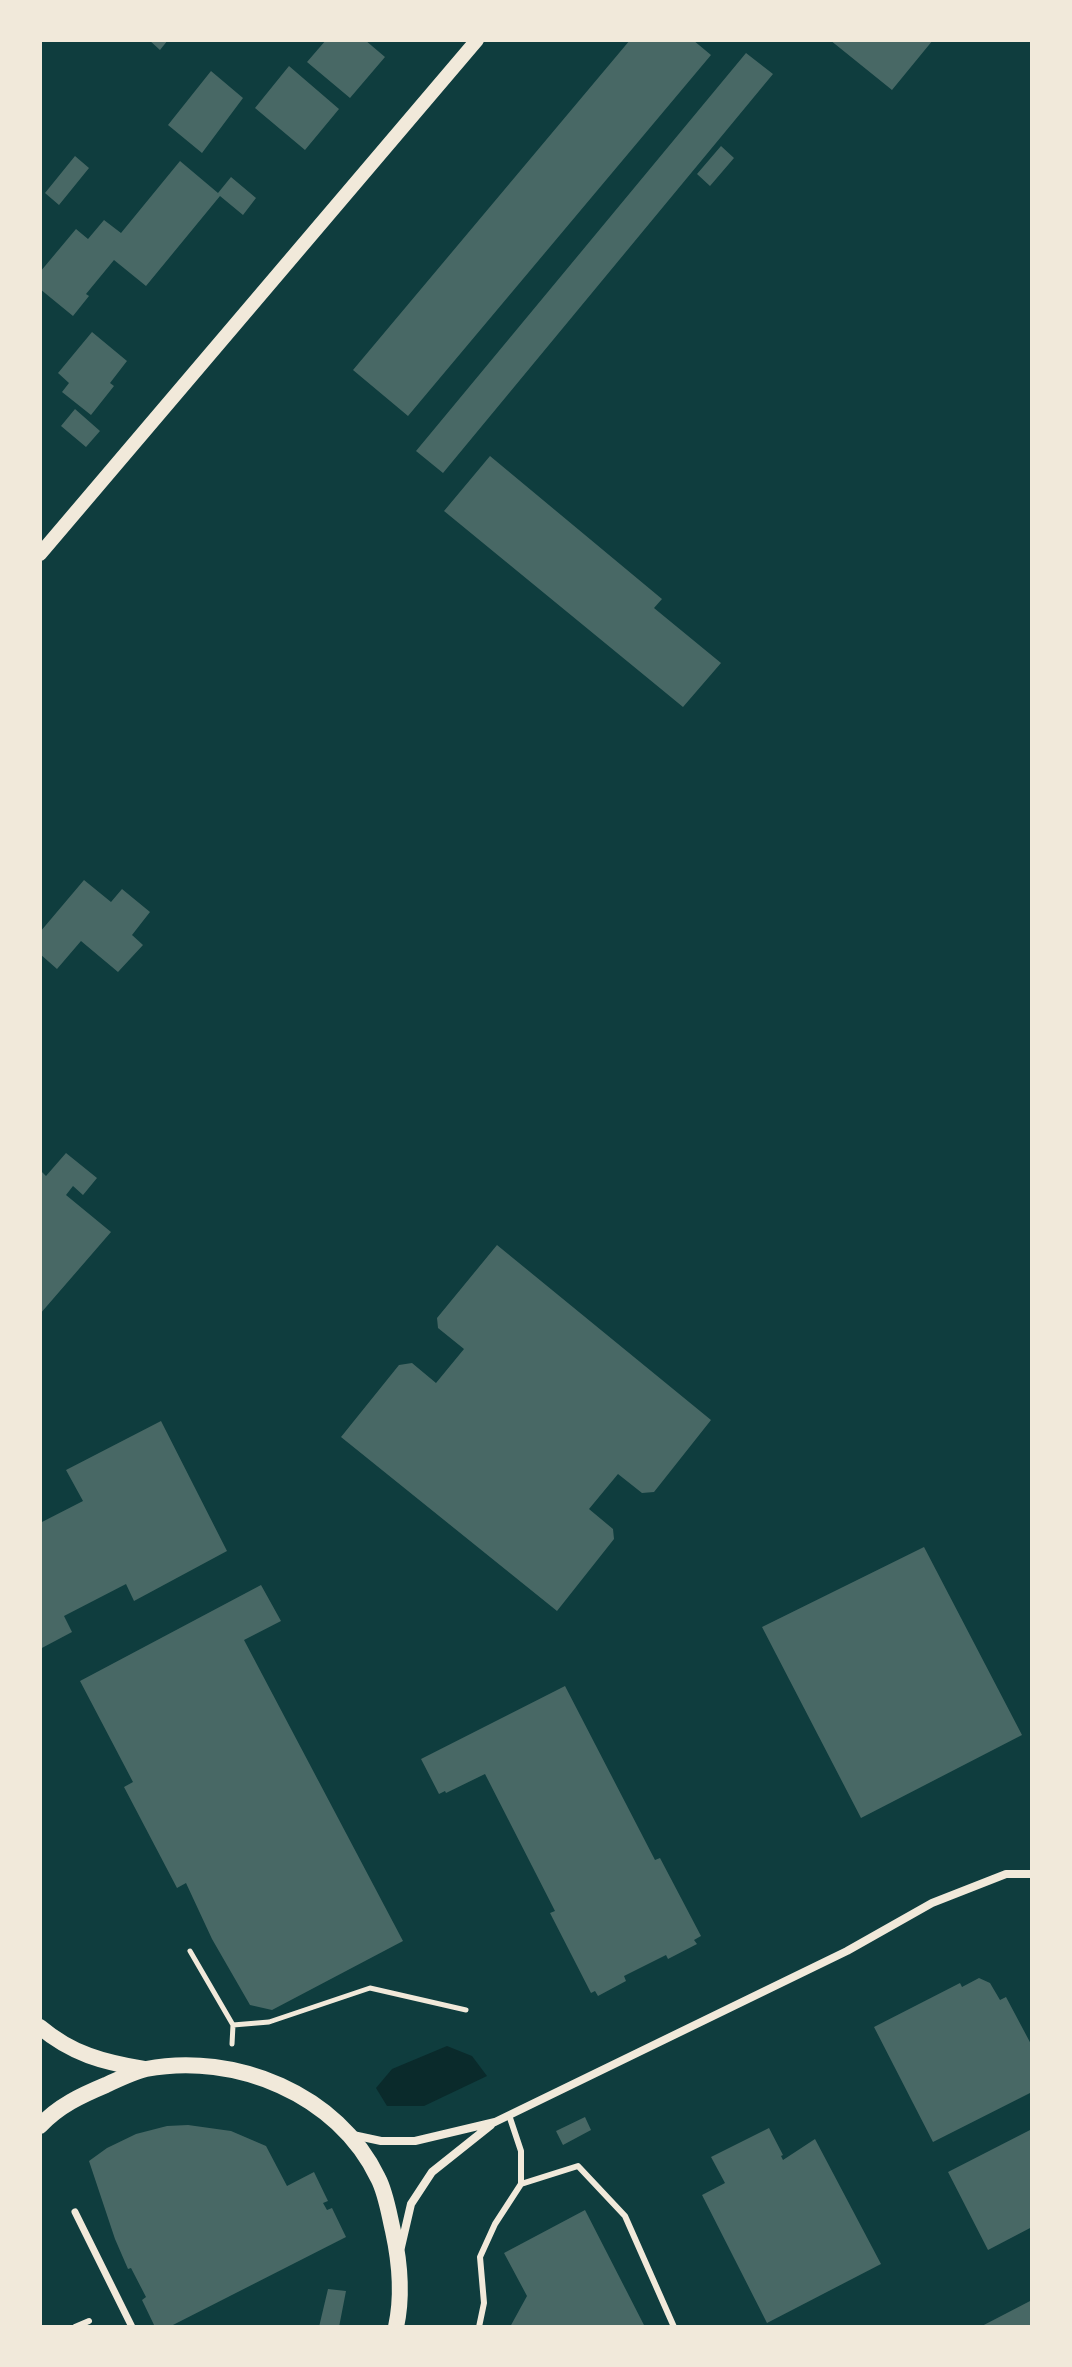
<!DOCTYPE html>
<style>
body{margin:0}
#map{position:relative;width:1072px;height:2367px;overflow:hidden;background:#0f3d3e;font-family:Literata,serif}
canvas{display:block}
.frame{position:absolute;inset:0;border:42px solid #f1e9da;pointer-events:none}
</style>
<div id="map">
<canvas width="1072" height="2367"></canvas>
<div class="frame"></div>
</div>
<script>
const c = document.querySelector('canvas').getContext('2d');
c.lineJoin = 'round';
function fillPath(path, color) { c.fillStyle = color; c.fill(path, 'evenodd'); }
function strokePath(path, color, width, dash) { c.strokeStyle = color; c.lineWidth = width; c.lineCap = dash ? 'butt' : 'round'; c.setLineDash(dash || []); c.stroke(path); }
const water = new Path2D(`
 M447,2046l25,10 15,20 -63,30h-37l-11,-18 16,-19z`);
const building = new Path2D(`
 M149,40h19l-8,10z
 M326,40h39l20,17 -35,41 -43,-36z
 M630,40h63l18,15 -303,361 -55,-46z
 M830,40h103l-41,50z
 M746,53l27,21 -330,399 -27,-22z
 M289,66l50,43 -34,41 -50,-42z
 M211,71l32,27 -41,55 -34,-28z
 M721,146l13,12 -24,28 -13,-12z
 M75,156l14,12 -30,37 -14,-12z
 M180,161l38,32 13,-16 25,21 -13,17 -23,-19 -74,90 -32,-26 -28,34 3,2 -16,20 -33,-27v-17l36,-43 12,10 16,-19 17,13z
 M92,332l35,29 -17,22 4,3 -23,29 -29,-23 7,-9 -11,-10z
 M75,409l25,22 -14,16 -25,-21z
 M490,456l172,143 -8,9 67,55 -38,44 -239,-196z
 M84,880l27,22 11,-13 28,23 -18,23 11,10 -25,27 -37,-31 -24,28 -17,-15v-22z
 M66,1153l31,25 -14,17 -10,-9 -7,9 45,37 -71,82v-144l6,6z
 M497,1245l214,175 -57,72 -12,1 -24,-19 -29,35 24,20 1,10 -57,72 -216,-174 58,-72 13,-2 24,20 28,-34 -26,-21 -1,-10z
 M161,1421l66,130 -93,50 -8,-17 -62,32 8,16 -32,17v-126l43,-22 -17,-31z
 M924,1547l98,188 -161,83 -99,-191z
 M261,1585l20,36 -37,19 159,301 -131,69 -22,-5 -38,-66 -26,-56 -9,5 -53,-101 9,-5 -53,-101z
 M565,1686l90,174 5,-2 41,78 -7,4 3,4 -29,15 -2,-4 -42,21 2,5 -28,15 -3,-5 -4,2 -41,-80 5,-2 -70,-137 -39,19 -1,-2 -6,3 -18,-35z
 M979,1978l11,5 10,17 6,-3 26,49v46l-99,50 -59,-115 86,-44 2,4z
 M585,2117l6,13 -28,15 -7,-14z
 M188,2125l43,6 35,15 21,40 27,-14 14,29 -5,2 4,7 5,-2 14,29 -177,90h-14l-13,-27 4,-3 -15,-29 -3,1 -13,-30 -26,-78 18,-13 29,-14 31,-8z
 M769,2128l14,27 -2,1 2,4 32,-21 66,125 -114,59 -65,-128 23,-12 -14,-26z
 M1032,2129v98l-44,23 -40,-78z
 M585,2210l60,117h-135l17,-31 -23,-43z
 M328,2289l18,2 -7,36h-20z
 M1032,2300v27h-52z`);
const path = new Path2D(`
 M190,1951l43,74 -1,19
 M233,2025l36,-3 101,-34 96,22`);
const service = new Path2D(`
 M521,2184l57,-18 47,50 49,111
 M75,2327l14,-6
 M479,2327l5,-24 -4,-46 15,-33 26,-40v-33l-12,-36`);
const pedestrian = new Path2D(`
 M75,2212l57,115`);
const minor = new Path2D(`
 M353,2135l28,6h34l80,-19 352,-171 85,-48 74,-29h26
 M401,2247l10,-43 21,-32 59,-47`);
const tertiary = new Path2D(`
 M40,554l437,-514`);
const secondary = new Path2D(`
 M40,2027c32,27 63,35 104,42
 M40,2126c18,-20 42,-31 66,-41 13,-6 27,-13 40,-16 89,-17 192,25 232,109 8,15 11,36 15,53 7,32 10,64 3,96`);
fillPath(water, '#0a2a2b');
fillPath(building, '#486865');
strokePath(path, '#f1e9da', 5);
strokePath(service, '#f1e9da', 6);
strokePath(pedestrian, '#f1e9da', 7);
strokePath(minor, '#f1e9da', 8);
strokePath(tertiary, '#f1e9da', 14);
strokePath(secondary, '#f1e9da', 16);
</script>
